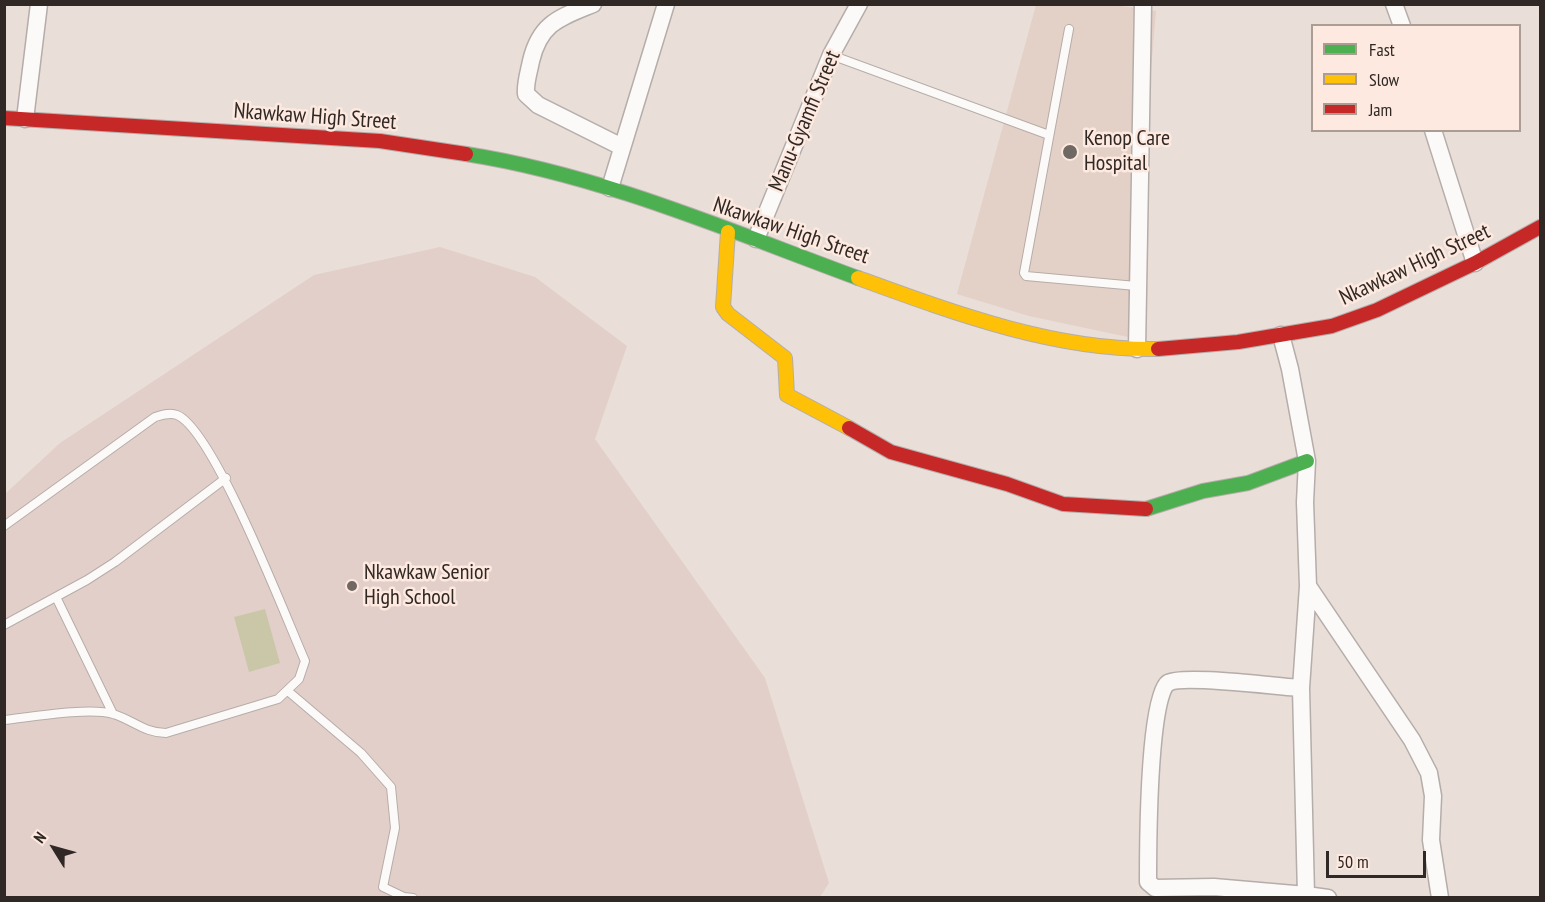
<!DOCTYPE html>
<style>
body{margin:0}
#map{position:relative;width:1545px;height:902px;overflow:hidden;background:#e9ded8;font-family:"PT Sans Narrow",sans-serif}
canvas{display:block}
.frame{position:absolute;inset:0;border:6px solid #2f2824;pointer-events:none}
.legend{position:absolute;left:1311px;top:24px;width:210px;height:108px;box-sizing:border-box;background:#fde9df;border:2px solid #ab9c94;margin:0;padding:8px 10px;list-style:none;font-size:18px;color:#2f2824}
.legend li{display:flex;align-items:center;gap:12px;height:30px}
.legend b{width:30px;border:2px solid #ab9c94}
.north{position:absolute;left:24px;top:818px;width:60px;height:60px;-webkit-text-stroke:4px #fde9df;paint-order:stroke;rotate:307deg;font-size:16px;font-weight:700;line-height:24px;text-align:center;color:#2f2824}
.north::after{content:'';display:block;margin:auto;width:21px;height:27px;background:#2f2824;clip-path:polygon(50% 0,100% 100%,50% 72%,0 100%)}
.scale{position:absolute;left:1326px;top:851px;width:100px;height:27px;box-sizing:border-box;border:3px solid #2f2824;border-top:0;padding-left:8px;font-size:18px;line-height:21px;white-space:nowrap;color:#2f2824;-webkit-text-stroke:4px #fde9df;paint-order:stroke}
</style>
<div id="map">
<canvas width="1545" height="902"></canvas>
<div class="frame"></div>
<ul class="legend">
<li><b style="height:8px;background:#4caf50"></b>Fast</li>
<li><b style="height:8px;background:#ffc107"></b>Slow</li>
<li><b style="height:8px;background:#c62828"></b>Jam</li>
</ul>
<div class="north">N</div>
<div class="scale">50 m</div>
</div>
<script>
const c = document.querySelector('canvas').getContext('2d');
c.lineJoin = 'round';
function fillPath(path, color) { c.fillStyle = color; c.fill(path, 'evenodd'); }
function strokePath(path, color, width, dash) { c.strokeStyle = color; c.lineWidth = width; c.lineCap = dash ? 'butt' : 'round'; c.setLineDash(dash || []); c.stroke(path); }
function write(font, color, halo, rows, align = 'center') {
  c.font = font + ' "PT Sans Narrow",sans-serif'; c.lineWidth = 5; c.setLineDash([]); c.textBaseline = 'middle'; c.strokeStyle = halo; c.fillStyle = color; for (const [text, x, y, turn = 0] of rows) {
    c.save(); c.translate(x, y); c.rotate((+turn || 0) * Math.PI / 180); c.textAlign = isNaN(turn) ? turn : align; if (halo) c.strokeText(text, 0, 0); c.fillText(text, 0, 0); c.restore();
  }
}
const built = new Path2D(`
 M1036,5h78l42,6 -28,326 -99,-21 -72,-22z`);
const education = new Path2D(`
 M440,247l95,30 92,69 -32,93 170,239 64,205 -9,14 -815,1v-404l55,-51 254,-168z`);
const green = new Path2D(`
 M265,609l15,54 -31,9 -15,-55z`);
const lane = new Path2D(`
 M1069,29l-45,244 2,3 110,10
 M831,55l218,80
 M4,526l151,-109c7,-2 15,-5 22,-2 37,15 109,203 128,246l-6,18 -21,20 -112,34c-21,0 -33,-13 -53,-19 -23,-7 -82,3 -109,6
 M56,597l57,117
 M4,625l83,-45 28,-18 111,-84
 M289,692l72,61 30,34 4,41 -12,59 21,10 9,1`);
const street = new Path2D(`
 M593,4c-34,14 -53,19 -62,57 -2,11 -6,22 -5,33l12,11 84,42
 M1394,4l8,22
 M25,119l14,-115
 M1433,130l42,133
 M610,188l56,-184
 M756,239l75,-184 28,-51
 M1281,335l9,34 17,92 -2,41 3,84 -7,102 5,207 22,3
 M1137,349l6,-345
 M1308,586l104,154 17,33 4,23 -2,44 9,58
 M1301,688c-22,-1 -119,-14 -133,-5 -20,12 -20,170 -20,199l7,6 59,-1 92,8`);
const fast = new Path2D(`
 M466,154c135,21 264,77 392,124
 M1146,509l57,-18 45,-8 59,-22`);
const slow = new Path2D(`
 M728,232l-5,75 5,7 57,44 2,37 62,33
 M858,278c96,35 198,73 300,71`);
const jam = new Path2D(`
 M4,118l376,23 86,13
 M1158,349l80,-7 94,-16 45,-16 98,-47 65,-36
 M849,428l42,24 116,32 56,20 83,5`);
const markers = [
 [1070,152,8,"#706863"],
 [352,586,6,"#706863"]
];
const streetNames = [
 ["Nkawkaw High Street",315,117,4],
 ["Manu-Gyamfi Street",805,121,-67],
 ["Nkawkaw High Street",791,231,19],
 ["Nkawkaw High Street",1415,265,-25]
];
const poiNames = [
 ["Kenop Care",1084,139],
 ["Hospital",1084,164],
 ["Nkawkaw Senior",364,573],
 ["High School",364,598]
];
fillPath(built, '#e3d0c6');
fillPath(education, '#e3cfc9');
fillPath(green, '#cac7a9');
strokePath(lane, '#b5ada9', 10);
strokePath(street, '#b5ada9', 19);
strokePath(fast, '#b5ada9', 16);
strokePath(slow, '#b5ada9', 16);
strokePath(jam, '#b5ada9', 16);
strokePath(lane, '#fcfaf9', 8);
strokePath(street, '#fcfaf9', 16);
strokePath(fast, '#4caf50', 14);
strokePath(slow, '#ffc107', 14);
strokePath(jam, '#c62828', 14);
for (const [x, y, r, color] of markers) { const dot = new Path2D(); dot.arc(x, y, r, 0, 2 * Math.PI); c.fillStyle = color; c.fill(dot); strokePath(dot, '#fde9df', 2); }
write('22px', '#2f2824', '#fde9df', streetNames);
write('22px', '#2f2824', '#fde9df', poiNames, 'left');
</script>
